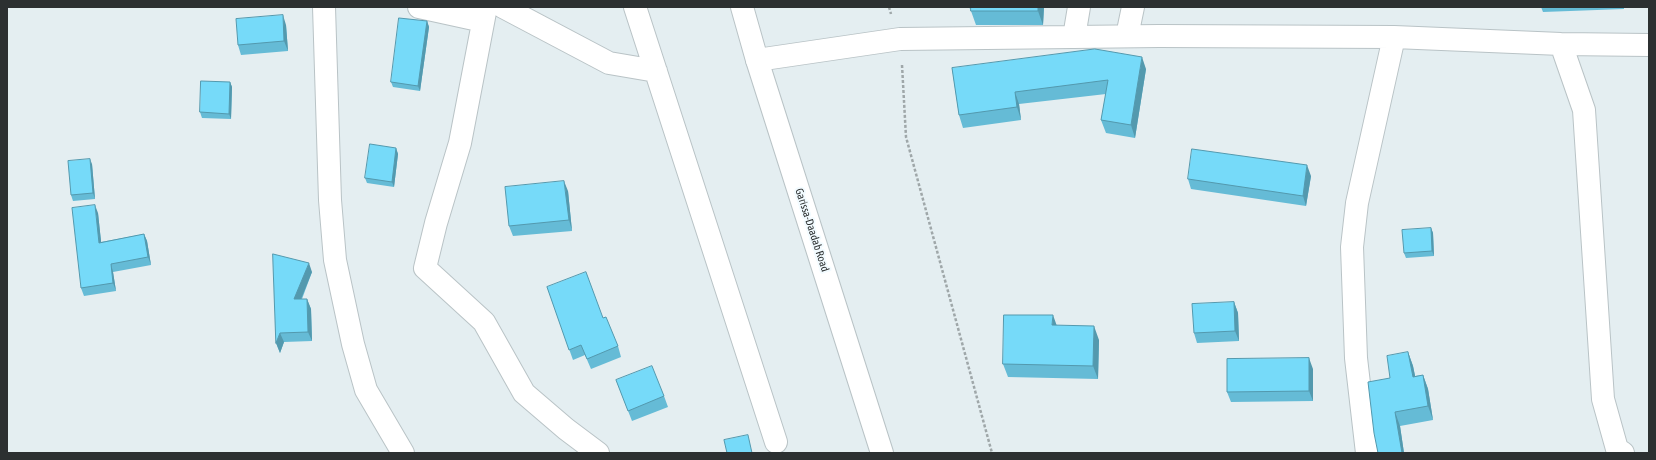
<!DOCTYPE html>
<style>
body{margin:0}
#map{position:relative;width:1656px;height:460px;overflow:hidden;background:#e4eef1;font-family:"Asap Condensed",sans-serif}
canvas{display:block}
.frame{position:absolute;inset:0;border:8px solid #2c3031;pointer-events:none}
</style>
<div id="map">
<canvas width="1656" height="460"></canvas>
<div class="frame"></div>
</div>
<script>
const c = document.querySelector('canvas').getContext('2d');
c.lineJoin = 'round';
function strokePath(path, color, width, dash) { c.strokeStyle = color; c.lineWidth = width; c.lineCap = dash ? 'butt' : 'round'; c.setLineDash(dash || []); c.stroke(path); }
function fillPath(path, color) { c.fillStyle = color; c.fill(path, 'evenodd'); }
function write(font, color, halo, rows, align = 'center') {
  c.font = font + ' "Asap Condensed",sans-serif'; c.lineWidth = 4; c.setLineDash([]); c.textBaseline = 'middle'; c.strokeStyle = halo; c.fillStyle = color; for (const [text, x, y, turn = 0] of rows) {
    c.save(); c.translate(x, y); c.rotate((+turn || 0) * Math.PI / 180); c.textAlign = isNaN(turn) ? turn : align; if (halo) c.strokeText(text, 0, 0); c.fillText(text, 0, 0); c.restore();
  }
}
const path = new Path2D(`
 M889,7l2,7
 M902,65l4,72 86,316`);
const minor = new Path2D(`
 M324,7l6,193 5,60 18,84 13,46 37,63
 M419,7l64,14
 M486,7l-26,136 -24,80 -11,45 59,54 40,71 42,36 32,24
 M503,7l106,56 47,8
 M635,7l141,435
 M1127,36l6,-29
 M1074,37l5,-30
 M1561,44l23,66 19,289 14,50 6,4
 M757,60l143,-21 259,-3 235,1 167,7 88,1
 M1367,453l-11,-95 -4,-111 5,-44 37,-166`);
const highway = new Path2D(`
 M742,7l15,53 125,393`);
const wall = new Path2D(`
 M967,7h77l-1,18h-67l-5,-14v-2z
 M1541,7h83v2l-81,3z
 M427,21l2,6 -9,64 -27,-4 -2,-5z
 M286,25l2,26 -47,4 -3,-10z
 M952,68l194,1 -11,69 -29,-5 -5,-13 5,-26 -87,10 2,16 -58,8 -4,-13z
 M230,82l2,5 -1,32 -29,-1 -2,-6z
 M396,148l2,6 -4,33 -27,-4 -2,-5z
 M92,164l3,35 -22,2 -2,-6z
 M1311,176l-5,30 -115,-17 -3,-10z
 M568,191l4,40 -59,5 -4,-10z
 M98,213l3,29 43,-8 3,7 4,24 -38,7 3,19 -32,5 -3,-8z
 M1431,228l2,5 1,23 -28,2 -2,-5z
 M273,254l39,18 -10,27h5l4,10 1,32 -28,1 -4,11 -4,-10z
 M547,287l56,31 15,28 3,11 -30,12 -6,-14 -12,5z
 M1234,302l4,11 1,28 -42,2 -3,-10z
 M1056,325l43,15 -1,39 -90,-2 -5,-13z
 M1408,352l5,14 2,10 8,-1 5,14 5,31 -33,6 4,27h-26z
 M1313,369v32l-82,1 -4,-10z
 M616,380l48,16 4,11 -36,14z`);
const shadedWall = new Path2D(`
 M1038,7h6l-1,18 -5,-14z
 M283,15l3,10 2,26 -4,-10z
 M427,21l2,6 -9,64 -2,-5z
 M1142,57l4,12 -11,69 -4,-13z
 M230,82l2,5 -1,32 -2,-5z
 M1015,92l4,12 2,16 -4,-13z
 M396,148l2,6 -4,33 -2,-5z
 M90,159l2,5 3,35 -2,-6z
 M1307,165l4,11 -5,30 -3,-10z
 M564,181l4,10 4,40 -3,-11z
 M95,205l3,8 4,37 -3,-7z
 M1431,228l2,5 1,23 -2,-5z
 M144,234l3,7 4,24 -3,-8z
 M309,263l3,9 -15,37 -3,-10z
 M111,264l2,8 3,19 -3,-8z
 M307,299l4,10 1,32 -4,-9z
 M1234,302l4,11 1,28 -4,-10z
 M1053,315l5,14 -6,-4z
 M1094,326l5,14 -1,39 -5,-13z
 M280,333l4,9 -4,11 -4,-10z
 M1408,352l5,14 5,24 -5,-13z
 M1309,358l4,11v32l-4,-10z
 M1423,375l5,14 5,31 -5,-14z
 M1395,412l5,14 4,27h-2z`);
const building = new Path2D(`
 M971,7h67v4h-67z
 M283,15l1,26 -46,4 -2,-26z
 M399,18l28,3 -9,65 -27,-4z
 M1095,49l47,8 -11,68 -30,-5 7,-40 -93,12 2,15 -58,8 -7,-47z
 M201,81l29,1 -1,32 -29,-2z
 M370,144l26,4 -4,34 -27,-4z
 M1192,149l115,16 -4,31 -115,-17z
 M90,159l3,34 -22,2 -3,-34z
 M564,181l5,39 -60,6 -4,-39z
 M95,205l4,38 45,-9 4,23 -37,7 2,19 -32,5 -9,-80z
 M1431,228l1,23 -28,2 -2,-23z
 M273,254l36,9 -15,36h13l1,33 -28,1 -4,10z
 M586,272l17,46 3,-1 12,29 -31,13 -6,-14 -12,5 -22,-63z
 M1234,302l1,29 -41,2 -2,-29z
 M1004,315h49l-1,10 42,1 -1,40 -90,-2z
 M1408,352l5,25 10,-2 5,31 -33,6 7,41h-24l-4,-20 -6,-51 22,-4 -3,-22z
 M1309,358v33l-82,1v-33z
 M652,366l12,30 -36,15 -12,-31z
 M748,435l4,18h-25l-3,-13z`);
const streetNames = [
 ["Garissa-Daadab Road",812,230,72]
];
strokePath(minor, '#b9c3c6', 24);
strokePath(highway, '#b9c3c6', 24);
strokePath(path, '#9fa7a9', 2.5, [3, 2]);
strokePath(minor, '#fff', 22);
strokePath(highway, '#fff', 22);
fillPath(wall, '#65bbd6');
fillPath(shadedWall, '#5399ae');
fillPath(building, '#76daf9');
strokePath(building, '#5399ae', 1);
write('11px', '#2c3031', '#f2fbff', streetNames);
</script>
